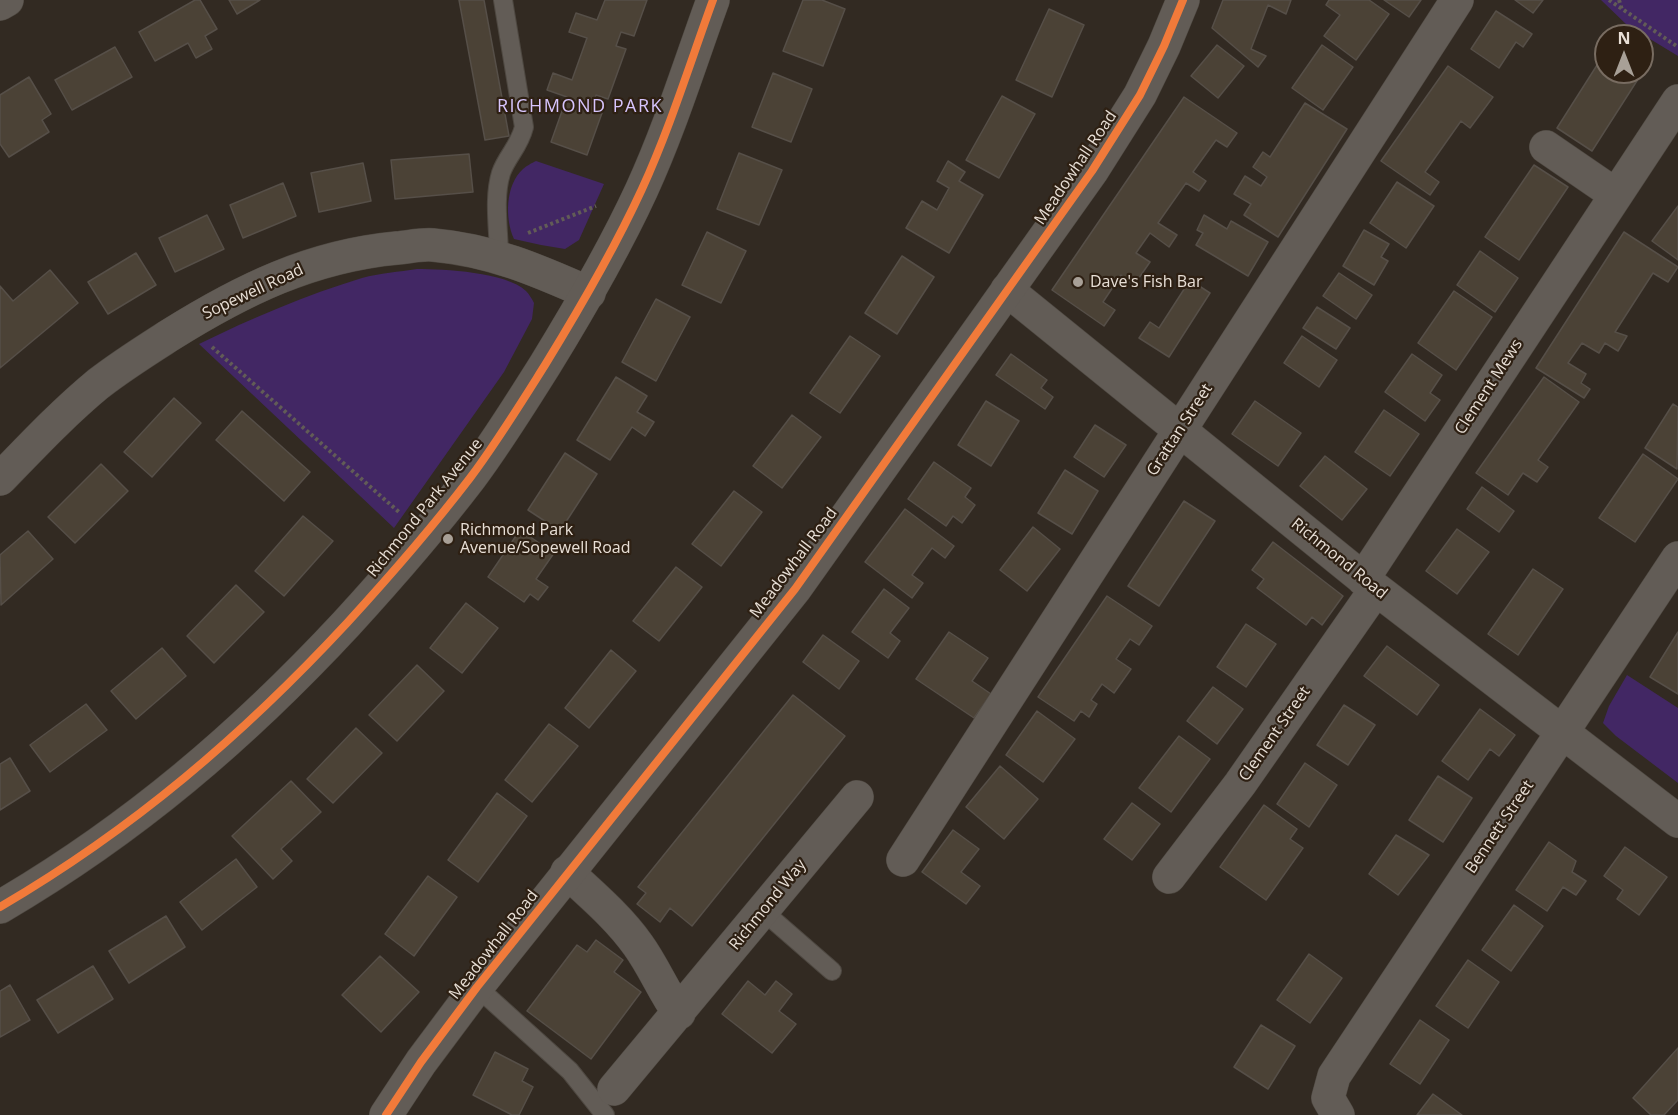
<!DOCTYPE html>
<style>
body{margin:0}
#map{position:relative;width:1678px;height:1115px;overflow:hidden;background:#322a22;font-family:"Open Sans",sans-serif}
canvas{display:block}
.north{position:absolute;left:1594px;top:24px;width:60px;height:60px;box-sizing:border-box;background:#2e2013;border:2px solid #786c61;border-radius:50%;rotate:0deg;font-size:16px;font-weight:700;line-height:24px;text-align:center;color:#e8dfd6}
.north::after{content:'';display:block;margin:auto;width:21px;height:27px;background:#a8a097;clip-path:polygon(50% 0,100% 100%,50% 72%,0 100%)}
</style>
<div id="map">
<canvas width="1678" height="1115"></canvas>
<div class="north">N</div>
</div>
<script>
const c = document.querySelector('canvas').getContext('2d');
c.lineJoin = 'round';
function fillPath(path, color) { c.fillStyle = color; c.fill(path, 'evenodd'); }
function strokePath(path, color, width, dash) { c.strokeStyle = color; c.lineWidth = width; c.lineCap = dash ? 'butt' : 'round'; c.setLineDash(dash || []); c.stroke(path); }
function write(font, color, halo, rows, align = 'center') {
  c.font = font + ' "Open Sans",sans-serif'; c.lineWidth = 4.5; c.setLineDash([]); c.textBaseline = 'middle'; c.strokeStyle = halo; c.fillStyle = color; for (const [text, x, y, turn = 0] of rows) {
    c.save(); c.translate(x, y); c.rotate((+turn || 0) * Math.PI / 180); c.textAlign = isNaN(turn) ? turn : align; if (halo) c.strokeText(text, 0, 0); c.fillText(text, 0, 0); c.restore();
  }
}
const green = new Path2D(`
 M1601,0h77v56l-51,-31z
 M536,161l68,23 -25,56 -14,9 -24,-4 -27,-6c-9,-20 -9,-54 9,-70 3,-3 9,-6 13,-8z
 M417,269c27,0 89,3 109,22 3,3 6,8 8,12l-2,16 -28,53 -110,156 -195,-184c53,-26 107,-49 163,-66 18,-5 37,-6 55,-9z
 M1627,675l51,33v75l-62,-47 -13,-13 6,-17z`);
const building = new Path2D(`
 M195,0h5l17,29 -12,7 7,13 -16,9 -8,-15 -33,18 -16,-29z
 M229,0h31l-23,14z
 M459,0h25l25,136 -24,4z
 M605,0h42l-13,36 -13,-4 -5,14 10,3 -18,50 -12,-4 -5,14 11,4 -15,42 -36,-13 16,-45 -20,-7 6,-17 19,7 15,-42 -18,-6 7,-19 21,7z
 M803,0h19l23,9 -22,57 -40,-15z
 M1223,0h68l-5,14 -18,-9 -17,44 15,7 -8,11 -46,-39z
 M1329,0h40l20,14 -33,46 -32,-24 16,-21 -14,-10z
 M1384,0h37l-12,17z
 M1515,0h28l-10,13z
 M1049,9l35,16 -32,72 -36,-17z
 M1496,11l36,23 -9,13 -7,-5 -17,26 -28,-19z
 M1217,45l27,21 -26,32 -27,-22z
 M1322,45l31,22 -30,43 -31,-22z
 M115,47l17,30 -60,33 -17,-30z
 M1606,51v21h36v-15l7,5 -57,89 -35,-23z
 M1448,66l45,31 -23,31 -9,-7 -36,51 14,10 -9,13 -49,-34z
 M773,73l39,16 -21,53 -39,-15z
 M29,77l22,37 -9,6 7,12 -40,25 -9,-13v-49z
 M1002,96l33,18 -36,64 -33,-18z
 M1184,97l53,36 -10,14 -11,-7 -23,32 13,9 -7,10 -13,-8 -28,40 19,12 -8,12 -19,-14 -14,20 14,9 -16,23 -13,-10 -18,27 12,8 -11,16 -52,-36z
 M1305,103l42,26 -69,108 -34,-22 7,-11 -17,-10 11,-18 16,10 6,-9 -14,-10 10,-15 7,5z
 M739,153l43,17 -23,55 -42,-16z
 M469,154l4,38 -78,7 -4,-39z
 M948,161l17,11 -6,9 24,14 -34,58 -43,-25 16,-27 15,9 12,-22 -12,-7z
 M363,163l8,38 -52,11 -8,-39z
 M1534,165l34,22 -49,73 -34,-23z
 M1397,182l37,24 -28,42 -36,-25z
 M283,183l13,33 -53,22 -13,-33z
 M1678,206v54l-26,-19z
 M207,215l17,34 -49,23 -16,-34z
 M1204,215l23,14 4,-8 37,21 -20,34 -52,-31 7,-12 -6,-3z
 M1364,230l25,14 -8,13 7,4 -14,24 -31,-19z
 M707,232l39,19 -25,52 -39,-18z
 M1624,232l54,35 -10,15 -15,-9 -38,59 12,4 -9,15 -13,-8 -6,10 -17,-10 -14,20 18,11 -5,9 9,6 -6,9 -48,-30z
 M1480,251l38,27 -23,34 -38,-27z
 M136,253l20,32 -48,29 -20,-32z
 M902,256l32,21 -37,57 -32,-21z
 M50,270l28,33 -78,65v-82l13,15z
 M1339,273l33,22 -16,24 -33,-23z
 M1190,280l20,13 -41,64 -30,-19 11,-16 9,6z
 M1454,291l38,26 -36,53 -38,-27z
 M656,299l34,18 -34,64 -34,-19z
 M1317,307l33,21 -14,21 -33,-21z
 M850,336l30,20 -40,57 -30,-20z
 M1302,336l35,24 -18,27 -35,-24z
 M1011,354l36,26 -6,8 12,9 -8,12 -49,-34z
 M1412,354l30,21 -12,18 10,7 -15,21 -40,-29z
 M616,377l31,19 -10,16 17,10 -9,14 -13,-9 -22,33 -33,-20z
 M1544,377l35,25 -41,58 10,7 -11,15 -14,-9 -15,22 -32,-22z
 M174,398l27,25 -49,54 -28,-25z
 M986,401l33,20 -28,45 -33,-21z
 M1255,401l46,32 -23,33 -46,-32z
 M1673,404l5,3 -1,62 -32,-21z
 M1384,410l35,24 -29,42 -35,-24z
 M242,411l68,61 -26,29 -68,-61z
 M792,415l29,22 -39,51 -29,-22z
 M1095,425l31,20 -22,32 -30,-20z
 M565,453l32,21 -37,57 -32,-21z
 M1643,454l35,25 -43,63 -36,-24z
 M1325,456l42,33 -25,31 -42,-34z
 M934,462l37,26 -6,9 10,8 -13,18 -9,-7 -7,10 -38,-27z
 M101,464l27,27 -53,52 -27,-26z
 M1065,470l33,21 -26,43 -34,-21z
 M1482,487l32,24 -15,21 -32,-23z
 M734,491l28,21 -41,54 -29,-22z
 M1184,501l31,20 -56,85 -31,-20z
 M905,509l49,37 -9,12 -13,-10 -20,27 11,8 -11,15 -47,-36z
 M303,516l30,25 -49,55 -29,-25z
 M1033,527l27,22 -33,42 -27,-21z
 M1457,529l32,23 -32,42 -31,-23z
 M520,530l34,23 -18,26 12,8 -10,13 -8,-6 -6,8 -36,-25z
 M28,531l25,28 -52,46 -1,-50z
 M1273,542l70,54 -21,29 -10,-8 -6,8 -49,-37 7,-9 -12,-9z
 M676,567l26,20 -43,54 -26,-20z
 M1533,569l30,20 -45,66 -30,-21z
 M236,585l28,27 -50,51 -27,-27z
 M884,589l25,19 -19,25 10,8 -12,17 -36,-26z
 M1107,596l45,30 -13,19 -9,-6 -14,20 15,10 -17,24 -12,-9 -11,16 6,4 -8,13 -8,-6 -7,10 -36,-24z
 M466,603l32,25 -36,45 -32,-25z
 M1246,624l30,20 -30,43 -29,-20z
 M949,632l39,26 -16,23 19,13 -17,24 -58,-39z
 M1678,632v62l-28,-17z
 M823,635l36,26 -20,28 -36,-27z
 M1387,646l52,39 -22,30 -53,-39z
 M162,648l24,28 -50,43 -25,-28z
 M611,650l25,21 -47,57 -24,-20z
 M417,665l27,26 -47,50 -28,-26z
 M1213,687l30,22 -26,35 -30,-23z
 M793,695l52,41 -153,190 -22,-18 -10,14 -23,-18 9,-11 -8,-6z
 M86,704l21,26 -57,42 -20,-27z
 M1344,705l31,20 -27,40 -31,-20z
 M1480,709l35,26 -16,21 -9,-7 -22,31 -26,-19z
 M1037,711l38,28 -32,43 -37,-27z
 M549,724l29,22 -46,56 -27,-22z
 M356,728l26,25 -49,50 -26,-24z
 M1179,736l31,23 -39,53 -32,-24z
 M10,758l20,33 -30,19v-46z
 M1305,763l32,22 -28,42 -32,-23z
 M1000,766l38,33 -34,40 -38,-32z
 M1438,776l34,22 -29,44 -34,-22z
 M291,781l30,31 -40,37 11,12 -19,18 -41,-43z
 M497,793l30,23 -49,66 -30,-22z
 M1132,803l28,21 -28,36 -28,-21z
 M1264,805l33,24 -7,10 13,9 -37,52 -46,-33z
 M953,830l26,19 -18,23 19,14 -14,18 -44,-32z
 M1396,835l33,20 -31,40 -29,-21z
 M1549,842l27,19 -4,11 14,9 -10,14 -13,-8 -16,24 -31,-21z
 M1625,847l42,30 -28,38 -22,-16 6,-9 -19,-14z
 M236,859l21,28 -55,43 -22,-28z
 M428,876l29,21 -43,59 -29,-22z
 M1514,905l29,21 -32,45 -29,-21z
 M166,916l19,31 -56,36 -20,-32z
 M596,940l27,20 -9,12 27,20 -50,67 -64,-48 50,-66 10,7z
 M1309,954l33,24 -32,45 -33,-23z
 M380,956l39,36 -38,40 -39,-37z
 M1468,960l31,22 -31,46 -32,-22z
 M93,966l20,33 -55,34 -21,-33z
 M748,981l17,14 11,-14 16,13 -13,17 17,13 -24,29 -50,-39z
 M10,985l20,35 -30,17v-46z
 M1420,1020l29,20 -29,44 -30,-20z
 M1261,1025l34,21 -27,43 -34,-22z
 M1678,1048v52l-14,15h-13l-18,-17z
 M495,1052l33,17 -6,12 11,6 -14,28h-7l-39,-20z
 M1433,1094l29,21h-45z`);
const path = new Path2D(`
 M1609,0l69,47
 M1619,0l3,10
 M528,233l68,-27
 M212,347l188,166`);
const lane = new Path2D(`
 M499,257c0,-26 -6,-58 2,-84 6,-17 18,-26 23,-46l-21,-127
 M763,911l69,60
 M477,987l93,84 35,44`);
const street = new Path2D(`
 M0,4l7,-4
 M1546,147l70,48
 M1007,290l369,299 302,232
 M0,479c32,-33 63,-66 98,-95 23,-18 47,-33 72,-49 72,-45 141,-79 227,-87 12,-1 24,-4 36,-3 58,5 104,25 156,48
 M1363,579l315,-478
 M903,860l554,-860
 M567,872c25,23 52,46 71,73 16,22 25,46 41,68
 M1169,877l71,-93 136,-195
 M614,1089l243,-292
 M1338,1115l-10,-17 6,-22 344,-518`);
const secondary = new Path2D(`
 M0,907c133,-78 242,-171 347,-284 43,-47 84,-94 123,-145 27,-36 51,-75 75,-113 35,-57 69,-115 97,-176 28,-61 48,-126 71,-189
 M386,1115l35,-53 56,-75 318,-398 297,-418 48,-76 24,-49 19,-46`);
const cycleway = new Path2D(`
 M0,907c133,-78 242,-171 347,-284 43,-47 84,-94 123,-145 27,-36 51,-75 75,-113 35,-57 69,-115 97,-176 28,-61 48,-126 71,-189
 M386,1115l35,-53 56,-75 318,-398 297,-418 48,-76 24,-49 19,-46`);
const markers = [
 [1078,282,6,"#a8a097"],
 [448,539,6,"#a8a097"]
];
const streetNames = [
 ["Meadowhall Road",1076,168,-56],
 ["Sopewell Road",253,292,-25],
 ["Clement Mews",1489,387,-57],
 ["Grattan Street",1180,430,-57],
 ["Richmond Park Avenue",425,508,-51],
 ["Richmond Road",1339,559,39],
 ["Meadowhall Road",794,563,-53],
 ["Clement Street",1275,734,-55],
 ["Bennett Street",1500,827,-56],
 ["Richmond Way",768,905,-51],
 ["Meadowhall Road",494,945,-52]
];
const poiNames = [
 ["Dave's Fish Bar",1090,282],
 ["Richmond Park",460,530],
 ["Avenue/Sopewell Road",460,548]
];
const neighbourhoodNames = [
 ["RICHMOND PARK",580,107]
];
fillPath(green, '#422764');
fillPath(building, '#4b4236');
strokePath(building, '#564f48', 1.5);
strokePath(lane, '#4e4841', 20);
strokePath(street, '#4e4841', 34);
strokePath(secondary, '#4e4841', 34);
strokePath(path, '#625c57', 4, [3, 3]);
strokePath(lane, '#625c56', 18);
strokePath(street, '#625c56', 33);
strokePath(secondary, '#625c56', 33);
strokePath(cycleway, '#f17a3a', 8);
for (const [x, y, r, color] of markers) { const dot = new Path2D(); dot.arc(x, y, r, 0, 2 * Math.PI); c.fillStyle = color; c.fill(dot); strokePath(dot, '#2e2013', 2); }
write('16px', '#e8dfd6', '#2e2013', streetNames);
write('16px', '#e8dfd6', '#2e2013', poiNames, 'left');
c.letterSpacing = '1.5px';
write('18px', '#d7c5fe', '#2e2013', neighbourhoodNames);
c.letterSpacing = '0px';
</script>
